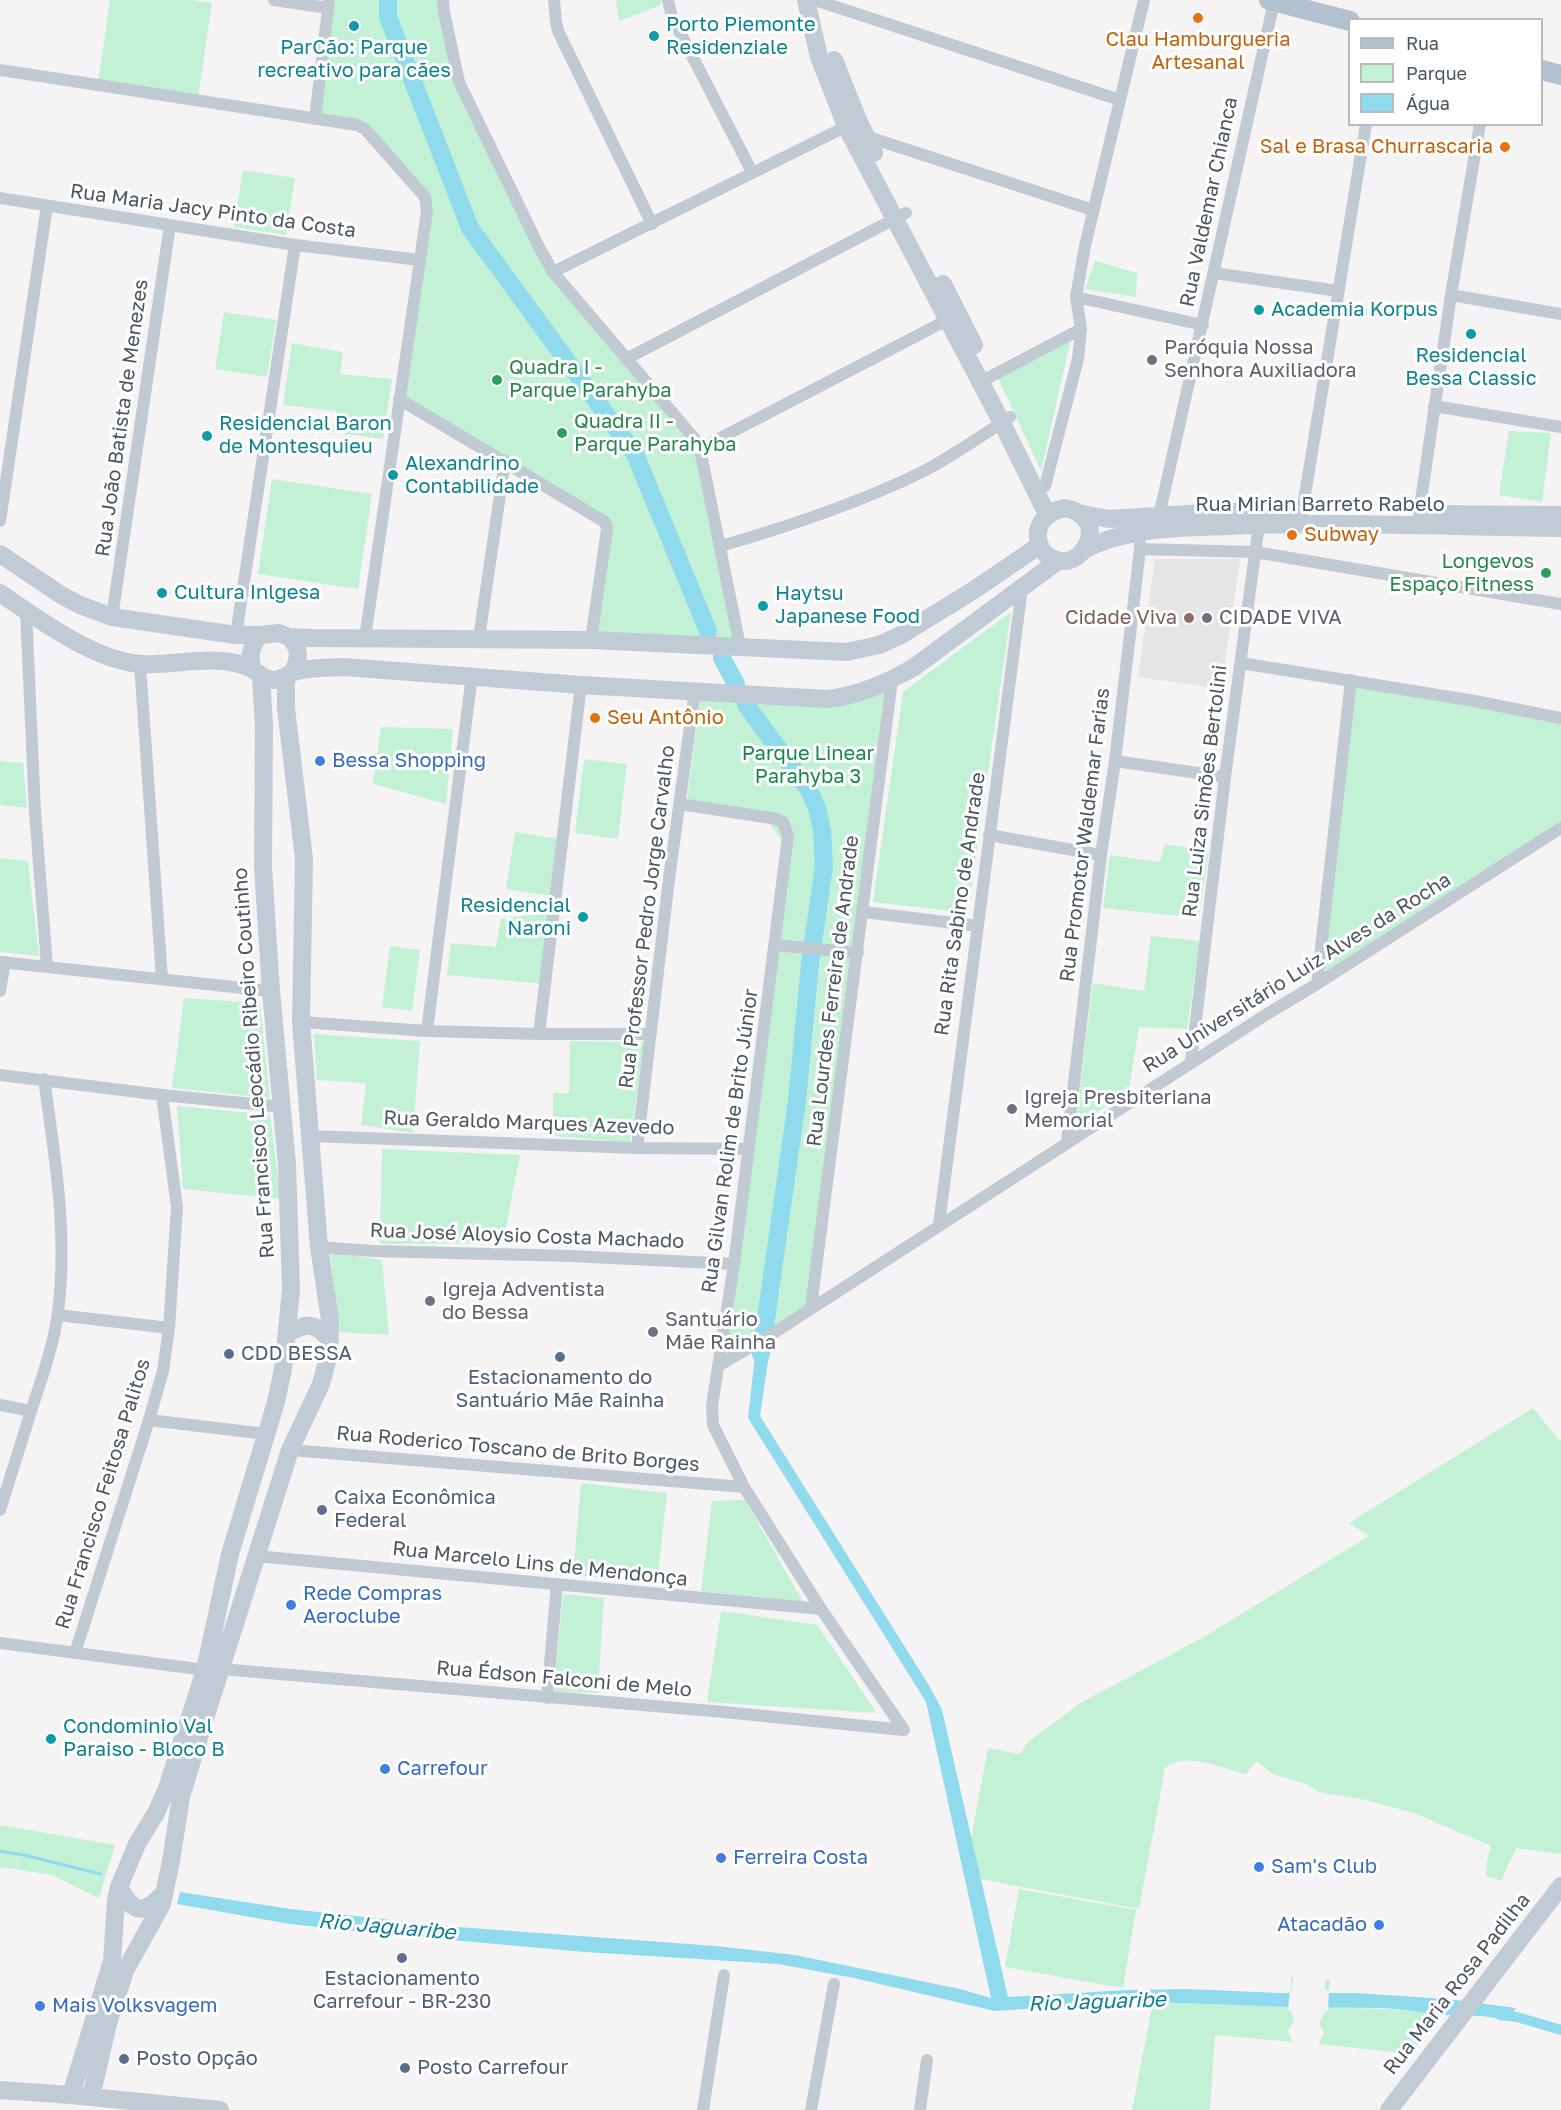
<!DOCTYPE html>
<meta charset="utf-8">
<style>
body{margin:0}
#map{position:relative;width:1561px;height:2110px;overflow:hidden;background:#f5f3f3;font-family:"Golos Text",sans-serif}
canvas{display:block}
.legend{position:absolute;left:1348px;top:18px;width:195px;height:108px;box-sizing:border-box;background:#fff;border:2px solid #b7bbc0;margin:0;padding:8px 10px;list-style:none;font-size:18px;color:#4a5661}
.legend li{display:flex;align-items:center;gap:12px;height:30px}
.legend b{width:30px;border:2px solid #b7bbc0}
</style>
<div id="map">
<canvas width="1561" height="2110"></canvas>
<ul class="legend">
<li><b style="height:8px;background:#b3c2d1"></b>Rua</li>
<li><b style="height:16px;background:#c3f1d5"></b>Parque</li>
<li><b style="height:16px;background:#90daee"></b>Água</li>
</ul>
</div>
<script>
const c = document.querySelector('canvas').getContext('2d');
c.lineJoin = 'round';
function fillPath(path, color) { c.fillStyle = color; c.fill(path, 'evenodd'); }
function strokePath(path, color, width, dash) { c.strokeStyle = color; c.lineWidth = width; c.lineCap = dash ? 'butt' : 'round'; c.setLineDash(dash || []); c.stroke(path); }
function write(font, color, halo, rows, align = 'center') {
  c.font = font + ' "Golos Text",sans-serif'; c.lineWidth = 6; c.setLineDash([]); c.textBaseline = 'middle'; c.strokeStyle = halo; c.fillStyle = color; for (const [text, x, y, turn = 0] of rows) {
    c.save(); c.translate(x, y); c.rotate((+turn || 0) * Math.PI / 180); c.textAlign = isNaN(turn) ? turn : align; if (halo) c.strokeText(text, 0, 0); c.fillText(text, 0, 0); c.restore();
  }
}
const education = new Path2D(`
 M1155,559h85l-19,130 -83,-12z`);
const green = new Path2D(`
 M110,0h83l19,3 -14,95 -100,-15z
 M324,0h123l12,79 93,190 148,177 37,200 -145,-6 17,-119 -210,-124 30,-202 -67,-72 -51,-7z
 M616,0h45v5l-42,16z
 M243,170l52,8 -9,57 -52,-8z
 M1095,261l42,12 -1,24 -51,-8z
 M224,312l52,8 -9,57 -52,-8z
 M1072,334l-31,137 -44,-95z
 M292,343l51,9 -3,22 52,5 -9,60 -51,-7 4,-21 -53,-6z
 M1509,431l42,2 -9,69 -43,-7z
 M272,479l100,15 -14,95 -100,-15z
 M1011,612l-43,301 -95,-11 30,-210z
 M1357,678l204,44v102l-240,156z
 M885,684l-76,619 -91,60 66,-520 -21,-28 -76,-16 13,-98 -5,-11 132,9z
 M381,727l72,2 -7,75 -73,-20z
 M584,759l43,5 -9,75 -43,-6z
 M0,761l23,2 4,45 -27,-3z
 M515,832l52,8 -9,57 -52,-8z
 M1165,844l44,7 -10,67 -96,-10 7,-53 50,7z
 M0,858l28,3 11,95 -39,-4z
 M549,912l-5,72 -97,-9 4,-32 45,4 5,-28z
 M1151,936l49,5 -13,88 -48,-2 -10,63 -54,38 18,-145 51,8z
 M390,946l30,4 -8,61 -30,-4z
 M184,998l76,5 10,95 -98,-10z
 M314,1034l106,7 -7,92 -52,-8 5,-42 -49,-3z
 M570,1041l74,1 -14,100 -77,-6v-43h16z
 M177,1106l93,9 11,84 -98,-10z
 M382,1149l138,6 -17,88 -123,1z
 M330,1252l52,8 7,75 -50,-3z
 M1533,1408l26,32 2,-1v415l-45,-6 -15,33 -15,-5 1,-15 4,-15 -77,-33 -48,-13 -47,-8 -13,-8 -33,-10 -17,-13 -10,13c-26,-6 -61,-24 -82,-5l-1,12 -24,128 -175,-33 24,-128 32,6 8,-12 54,-40 120,-64 167,-102 -20,-13z
 M581,1483l86,10 -10,91 -84,-9z
 M745,1500l58,102 -102,-11 11,-90z
 M563,1594l41,4 -6,95 -44,-1z
 M721,1611l96,14 60,88 -170,-11z
 M0,1825l115,20 -16,53 -47,-23 -52,-8z
 M1019,1889l117,21 -13,78 -118,-21z
 M1291,1977h3l-3,11 4,6 -5,15 4,12 -6,9 4,12 -77,-7 -5,75h-78l21,-108 135,5z
 M1325,1980h5l-2,27 79,3 32,5 -27,39 -94,-10 6,-11 -5,-10 6,-11z`);
const water = new Path2D(`
 M773,1327l-13,89 170,271 12,23 66,287 120,-7 59,-1 93,4h76l91,6 69,9 -7,12 -27,-4 -43,-1 -32,-5 -25,-2 -94,-1 -135,-5h-27l-131,9 -141,-33 -76,-14 -193,-12 -222,-20 -73,-8 -113,-20 3,-12 110,17 168,18 258,19 79,9 165,34 31,9 -65,-296 -178,-284 9,-81z`);
const pier = new Path2D(`
 M1290,1990h39l-1,21 -40,-1z`);
const stream = new Path2D(`
 M0,1851l24,4 77,19`);
const canal = new Path2D(`
 M1500,2015l17,2 44,13`);
const river = new Path2D(`
 M388,0v17l82,211 165,226 73,177
 M722,658l14,26
 M746,705l63,85 8,18 5,22 2,36 -14,98 -13,137 -36,253`);
const street = new Path2D(`
 M274,0l54,8
 M443,0l1,12 15,70 81,167 13,23 146,172 41,202
 M554,0l2,22 2,9 94,193
 M668,0l4,17 80,155
 M815,0l305,100
 M0,70l357,55 8,4 60,68 2,14 -7,49 -55,378
 M315,119l14,-119
 M865,136l228,74
 M0,198l295,47 125,15
 M553,272l300,-149
 M1214,273l125,18
 M1451,295l110,19
 M1076,297l127,28
 M626,359l280,-146
 M980,382l101,-53
 M399,399l206,123 2,7 -16,111
 M1434,406l127,21
 M701,448l252,-131
 M1045,486l33,-127 3,-30 -5,-32 9,-51 59,-246
 M1302,513l64,-389
 M1419,514l32,-219 29,-171
 M1159,516l115,-514
 M0,521l47,-315
 M721,546c69,-20 139,-43 203,-75 30,-16 58,-35 86,-54
 M1140,549l115,3 306,52
 M26,610l9,202 12,154
 M112,617l58,-392
 M236,635l59,-390
 M479,638l26,-177
 M1241,663l234,38 86,17
 M140,664l22,315
 M1115,761l110,16
 M680,804l97,15 6,3 5,14 -54,428 -22,142 1,19 31,62 77,122 83,121
 M989,835l112,20
 M864,912l114,14
 M775,945l83,8
 M0,962l271,29
 M1317,984l34,-304
 M0,991l5,-29
 M301,1022l126,9 112,3h112
 M427,1031l45,-356
 M539,1034l42,-349
 M1191,1062l34,-285 34,-253
 M0,1075l162,20 121,12
 M310,1136l327,12 111,1
 M1067,1142l34,-287 14,-94 14,-118 11,-94 -1,-17
 M637,1148l32,-269 26,-189
 M939,1224l83,-636
 M319,1247l54,4 197,5 164,8
 M811,1307l81,-627
 M58,1315l111,13
 M718,1366l51,-30 498,-322 50,-30 244,-156
 M0,1405l31,6
 M149,1420l117,14
 M290,1450l454,37
 M0,1510c11,-35 22,-70 33,-105 10,-30 21,-62 25,-93 10,-80 -3,-154 -14,-233
 M256,1556l565,53
 M0,1643l205,27
 M75,1653l74,-233 14,-49 6,-43 8,-121 -15,-112
 M221,1669l503,43 180,18
 M547,1698l10,-114
 M703,2110l21,-135
 M811,2110l23,-126
 M920,2110l7,-50`);
const secondary = new Path2D(`
 M806,0l13,57 27,69 156,297 45,91
 M834,60l24,60 16,33
 M943,284l31,61
 M1065,508c48,10 17,67 -14,50 -5,-3 -10,-8 -12,-14 -5,-20 8,-33 26,-36z
 M1082,514l27,5 110,-7h76
 M1428,514l133,1
 M1083,550c44,-23 98,-22 146,-24 111,-5 221,1 332,2
 M0,554l61,41 19,10 32,12 124,18h24l19,-2 10,4 23,1 279,2 255,12 33,-7 22,-10 73,-45 66,-45
 M0,593c38,26 95,68 141,71 28,2 55,-6 82,-3 9,1 18,3 27,7 8,4 12,11 23,12 9,0 13,-5 21,-8 15,-5 34,-4 50,-5l237,18 246,14c31,-3 59,-16 86,-31l145,-107
 M289,637c12,11 10,22 4,35
 M252,668c-3,-14 -1,-22 8,-33
 M287,1334c19,-12 28,-12 43,6
 M119,1887c15,26 23,29 44,7
 M0,2090l71,5 149,15
 M71,2095l41,-134 4,-61 3,-13 18,-43 19,-31 11,-25 38,-118 25,-116 46,-152 7,-33 8,-79 -4,-126 -16,-173 -8,-124 1,-142 -3,-48
 M91,2097l17,-73 17,-53 37,-67 9,-43 10,-64 21,-69 88,-278 31,-66 8,-30 1,-34 -11,-73 -18,-225 3,-163 -18,-151v-30
 M1389,2110l172,-224`);
const primary = new Path2D(`
 M1269,0l81,21
 M1542,70l19,5`);
const markers = [
 [1198,18,6,"#e8710a"],
 [354,26,6,"#0f9aa8"],
 [654,36,6,"#0f9aa8"],
 [1505,147,6,"#e8710a"],
 [1259,310,6,"#0f9aa8"],
 [1471,334,6,"#0f9aa8"],
 [1152,360,6,"#6b7280"],
 [497,380,6,"#2e9e5b"],
 [562,433,6,"#2e9e5b"],
 [207,436,6,"#0f9aa8"],
 [393,475,6,"#0f9aa8"],
 [1292,535,6,"#e8710a"],
 [1546,573,6,"#2e9e5b"],
 [162,593,6,"#0f9aa8"],
 [763,606,6,"#0f9aa8"],
 [1189,618,6,"#8d6e63"],
 [1207,618,6,"#6b7280"],
 [595,718,6,"#e8710a"],
 [320,761,6,"#3f7fe0"],
 [583,917,6,"#0f9aa8"],
 [1012,1109,6,"#6b7280"],
 [430,1301,6,"#6b7280"],
 [653,1332,6,"#6b7280"],
 [229,1354,6,"#5c6f8a"],
 [560,1357,6,"#5c6f8a"],
 [322,1510,6,"#5c6f8a"],
 [291,1605,6,"#3f7fe0"],
 [51,1739,6,"#0f9aa8"],
 [385,1769,6,"#3f7fe0"],
 [721,1858,6,"#3f7fe0"],
 [1259,1867,6,"#3f7fe0"],
 [1379,1925,6,"#3f7fe0"],
 [402,1958,6,"#5c6f8a"],
 [40,2006,6,"#3f7fe0"],
 [124,2059,6,"#5c6f8a"],
 [405,2068,6,"#5c6f8a"]
];
const cultureNames = [
 ["Porto Piemonte",666,25],
 ["Residenziale",666,48],
 ["ParCão: Parque",354,48,"center"],
 ["recreativo para cães",354,71,"center"],
 ["Academia Korpus",1271,310],
 ["Residencial",1471,356,"center"],
 ["Bessa Classic",1471,379,"center"],
 ["Residencial Baron",219,424],
 ["de Montesquieu",219,447],
 ["Alexandrino",405,464],
 ["Contabilidade",405,487],
 ["Cultura Inlgesa",174,593],
 ["Haytsu",775,594],
 ["Japanese Food",775,617],
 ["Residencial",571,906,"right"],
 ["Naroni",571,929,"right"],
 ["Condominio Val",63,1727],
 ["Paraiso - Bloco B",63,1750]
];
const foodNames = [
 ["Clau Hamburgueria",1198,40,"center"],
 ["Artesanal",1198,63,"center"],
 ["Sal e Brasa Churrascaria",1493,147,"right"],
 ["Subway",1304,535],
 ["Seu Antônio",607,718]
];
const streetNames = [
 ["Rua Valdemar Chianca",1209,202,-78],
 ["Rua Maria Jacy Pinto da Costa",213,211,8],
 ["Rua João Batista de Menezes",122,418,-82],
 ["Rua Mirian Barreto Rabelo",1320,505],
 ["Rua Luiza Simões Bertolini",1205,791,-83],
 ["Rua Promotor Waldemar Farias",1085,835,-83],
 ["Rua Rita Sabino de Andrade",960,904,-82],
 ["Rua Professor Pedro Jorge Carvalho",647,917,-83],
 ["Rua Universitário Luiz Alves da Rocha",1297,973,-32],
 ["Rua Lourdes Ferreira de Andrade",833,991,-83],
 ["Rua Francisco Leocádio Ribeiro Coutinho",254,1063,-94],
 ["Rua Geraldo Marques Azevedo",529,1123,2],
 ["Rua Gilvan Rolim de Brito Júnior",730,1141,-82],
 ["Rua José Aloysio Costa Machado",527,1236,2],
 ["Rua Roderico Toscano de Brito Borges",518,1449,5],
 ["Rua Francisco Feitosa Palitos",103,1494,-73],
 ["Rua Marcelo Lins de Mendonça",540,1564,6],
 ["Rua Édson Falconi de Melo",564,1679,5],
 ["Rua Maria Rosa Padilha",1457,1984,-52]
];
const worshipNames = [
 ["Paróquia Nossa",1164,348],
 ["Senhora Auxiliadora",1164,371],
 ["CIDADE VIVA",1219,618],
 ["Igreja Presbiteriana",1024,1098],
 ["Memorial",1024,1121],
 ["Igreja Adventista",442,1290],
 ["do Bessa",442,1313],
 ["Santuário",665,1320],
 ["Mãe Rainha",665,1343]
];
const leisureNames = [
 ["Quadra I -",509,368],
 ["Parque Parahyba",509,391],
 ["Quadra II -",574,422],
 ["Parque Parahyba",574,445],
 ["Longevos",1534,562,"right"],
 ["Espaço Fitness",1534,585,"right"]
];
const educationNames = [
 ["Cidade Viva",1177,618]
];
const parkNames = [
 ["Parque Linear",808,754],
 ["Parahyba 3",808,777]
];
const shopNames = [
 ["Bessa Shopping",332,761],
 ["Rede Compras",303,1594],
 ["Aeroclube",303,1617],
 ["Carrefour",397,1769],
 ["Ferreira Costa",733,1858],
 ["Sam's Club",1271,1867],
 ["Atacadão",1367,1925,"right"],
 ["Mais Volksvagem",52,2006]
];
const serviceNames = [
 ["CDD BESSA",241,1354],
 ["Estacionamento do",560,1378,"center"],
 ["Santuário Mãe Rainha",560,1401,"center"],
 ["Caixa Econômica",334,1498],
 ["Federal",334,1521],
 ["Estacionamento",402,1979,"center"],
 ["Carrefour - BR-230",402,2002,"center"],
 ["Posto Opção",136,2059],
 ["Posto Carrefour",417,2068]
];
const waterNames = [
 ["Rio Jaguaribe",387,1927,5],
 ["Rio Jaguaribe",1097,2002,-2]
];
fillPath(education, '#e6e4e5');
fillPath(green, '#c3f1d5');
fillPath(water, '#90daee');
fillPath(pier, '#f5f3f3');
strokePath(stream, '#90daee', 3);
strokePath(canal, '#90daee', 10);
strokePath(river, '#90daee', 18);
strokePath(street, '#c1cad2', 12);
strokePath(secondary, '#c1cbd6', 18);
strokePath(primary, '#b3c2d1', 20);
for (const [x, y, r, color] of markers) { const dot = new Path2D(); dot.arc(x, y, r, 0, 2 * Math.PI); c.fillStyle = color; c.fill(dot); strokePath(dot, '#fff', 2); }
write('20px', '#0d838f', '#fff', cultureNames, 'left');
write('20px', '#c56008', '#fff', foodNames, 'left');
write('20px', '#4a5661', '#fff', streetNames);
write('20px', '#5b616d', '#fff', worshipNames, 'left');
write('20px', '#27864d', '#fff', leisureNames, 'left');
write('20px', '#785e54', '#fff', educationNames, 'right');
write('20px', '#17864f', '#fff', parkNames);
write('20px', '#366cbe', '#fff', shopNames, 'left');
write('20px', '#4e5e75', '#fff', serviceNames, 'left');
write('italic 21px', '#0c7c9b', '#fff', waterNames);
</script>
